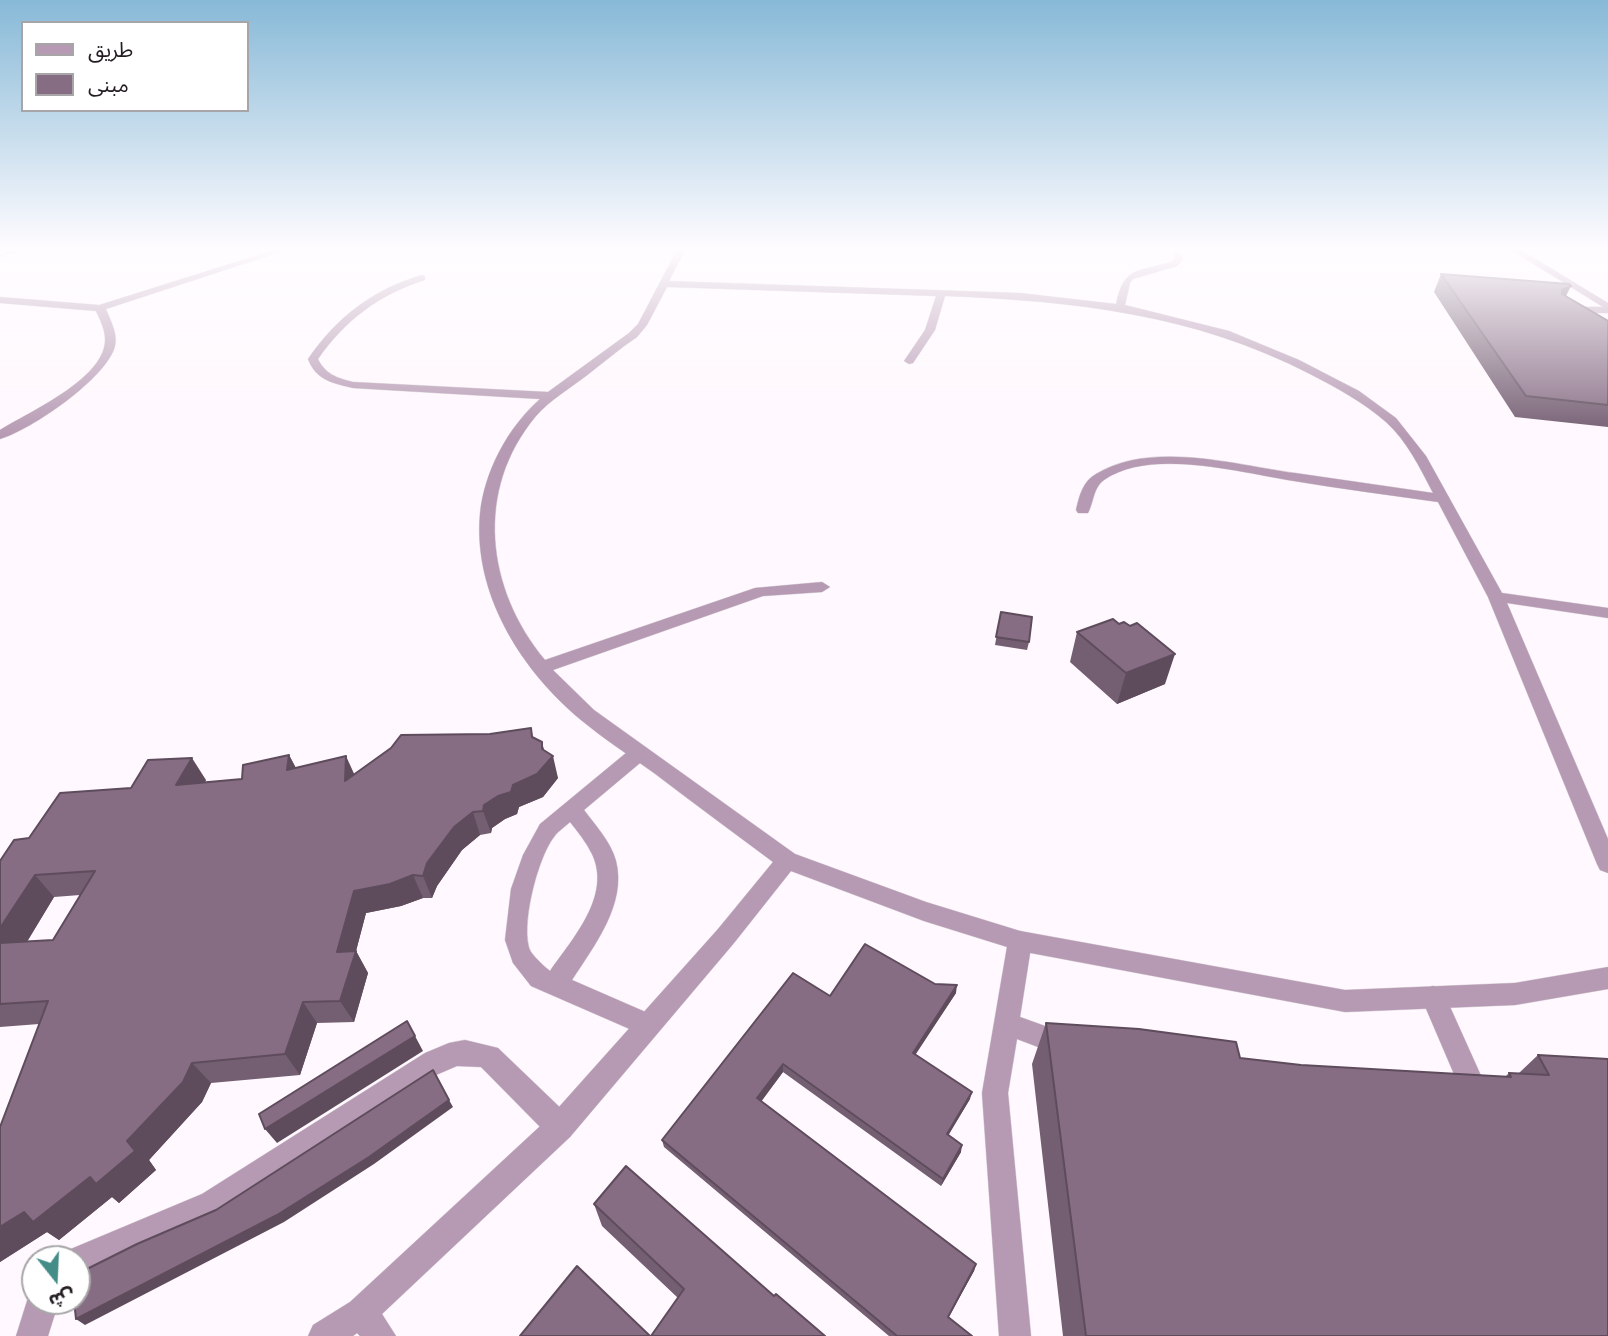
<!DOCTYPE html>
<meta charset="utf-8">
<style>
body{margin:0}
#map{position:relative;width:1608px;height:1336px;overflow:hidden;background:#fff8fe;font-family:"Space Grotesk","Noto Sans Arabic",sans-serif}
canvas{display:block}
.legend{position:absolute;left:21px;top:21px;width:228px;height:91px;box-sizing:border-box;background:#fff;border:2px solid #a7a5a7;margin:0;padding:9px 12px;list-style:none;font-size:21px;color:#231d22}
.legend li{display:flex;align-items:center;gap:14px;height:35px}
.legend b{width:35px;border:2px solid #a7a5a7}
.north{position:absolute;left:21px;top:1245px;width:70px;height:70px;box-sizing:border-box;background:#fff;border:2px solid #a7a5a7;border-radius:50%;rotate:162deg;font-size:19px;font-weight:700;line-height:28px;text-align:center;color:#231d22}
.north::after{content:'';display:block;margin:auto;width:24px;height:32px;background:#448c88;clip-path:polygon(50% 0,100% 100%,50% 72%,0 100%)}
</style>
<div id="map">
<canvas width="1608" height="1336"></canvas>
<ul class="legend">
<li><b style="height:9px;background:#b69ab3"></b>طريق</li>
<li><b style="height:19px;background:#876d84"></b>مبنى</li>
</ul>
<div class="north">ش</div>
</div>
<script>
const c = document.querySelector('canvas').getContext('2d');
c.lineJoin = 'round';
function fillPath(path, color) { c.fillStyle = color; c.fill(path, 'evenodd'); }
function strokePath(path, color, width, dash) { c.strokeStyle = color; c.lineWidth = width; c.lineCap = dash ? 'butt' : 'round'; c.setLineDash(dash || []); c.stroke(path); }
const stream = new Path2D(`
 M16,250h6l-22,7v-3z`);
const lane = new Path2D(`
 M1608,307v6h-42l-5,-3 5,-3z
 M639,746l7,2 3,5 -3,5 -62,52c12,16 27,32 32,51 11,43 -22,85 -44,119l85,37 4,8 -4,8 -9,4 -117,-51 -18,-23 -8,-23 6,-51 12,-34 17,-31 92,-76zM570,822c8,10 16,20 22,32 20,42 -20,85 -42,117 -6,-5 -14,-12 -19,-19 -12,-23 7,-95 23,-115 4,-6 11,-10 16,-15z
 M1020,931l8,3 4,7 -12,76 53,19 4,9 -4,9 -9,3 -47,-18 -9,54 23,243h-32l-17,-243 26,-152 4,-7z
 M1433,986l9,3 45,100 -4,9 -9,4 -16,-4 -4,-9 3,-8 -36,-84 3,-8z
 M465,1040l33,8 72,69 4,10 -4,10 -10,4 -10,-4 -69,-70 -24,-1 -21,9 -214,139 -145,63v-18h-14l3,-8 136,-57 223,-141 24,-10z
 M35,1289v12h24l-11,35h-32l11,-35z`);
const street = new Path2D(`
 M274,250h12l-180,59c4,11 12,24 9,37 -8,32 -84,84 -115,93v-9c29,-18 102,-50 105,-88 1,-11 -5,-22 -9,-31l-96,-8v-6l99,8z
 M677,250h8l-16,31 351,12 96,11c8,-38 21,-32 55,-42l3,-3 1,-6h6l2,7 -6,6 -44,13 -3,4 -5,22 104,26 70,29 60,31 37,27 30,38 76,137 106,15v10l-101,-15 101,236v34l-8,-3 -3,-6 -109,-267 -50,-95c-48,-7 -96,-13 -144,-21 -52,-8 -143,-34 -190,-1 -11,8 -10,22 -16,33h-10l-2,-3c3,-14 7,-29 20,-36 55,-34 140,-9 199,-1 46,7 92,13 138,20 -13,-25 -26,-52 -47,-71 -23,-20 -49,-34 -76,-48 -116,-60 -236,-73 -365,-78l-10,34 -22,33 -4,1 -5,-3 21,-31 11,-34 -269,-9 -20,38 -10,12c-18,12 -34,26 -51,39 -17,13 -36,24 -50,40 -62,74 -50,173 9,244l210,-72 67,-6 8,5 -8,5 -59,4 -210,74 41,40 201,144 131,48 94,29 325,59 170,-7 93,-16v22l-93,16 -170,7 -325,-61 -96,-30 -133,-50 -57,72 -164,194 -188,177 14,22h-36l-3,-3 -4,3h-45l5,-11 37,-23 200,-185 168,-188 55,-67c-40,-30 -80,-59 -119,-89 -24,-17 -50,-34 -73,-53 -60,-50 -108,-126 -101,-206 4,-42 28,-87 60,-115l-187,-11c-21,-5 -37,-8 -45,-29 28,-41 65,-70 114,-84l3,1v4c-45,14 -80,40 -107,79 7,15 19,19 35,23l195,10 81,-59 9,-9z
 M1511,250h10l87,53v7z`);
const wall = new Path2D(`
 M1441,274l125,22 42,25v106l-93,-10 -81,-125z
 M1001,612l28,30 -2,8 -32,-5z
 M1077,632l88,52 -48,20 -47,-42z
 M531,728l2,9 9,5 2,9 14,27 -15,19 -24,10 -2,7 -12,5 -13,9 -1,5 -11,2 -18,15 -25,36 -5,12h-9l-22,8 -35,7 -10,38 12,22 -14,49 -37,1 -17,52 -89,8 -9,19 -53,58 7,10 -37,33 -7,-6 -53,43 -12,-8 -47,30v-135l39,-103 -39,3v-166l29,-23 102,-50 75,-8 -1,2 37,-3 47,-24 7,13 58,6 136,-40zM80,895l-27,45 -26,2 27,-45z
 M935,984l21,9 -41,61 55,45 -22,36 13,17 -20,34 -158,-114 -22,29 215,163 -2,7 -26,46 24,19h-83l-225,-189 -2,-7 168,-144z
 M1046,1023l194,35 61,7 204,12 4,-4h10l19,-18 70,4v277h-545l-31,-272z
 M594,1204l180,92 -96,2 -76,-72z`);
const shadedWall = new Path2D(`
 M1571,286l-9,18v-14z
 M1175,654l-10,30 -48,20 9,-31z
 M542,742l5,20 6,-6 5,22 -15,19 -24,10 -2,7 -12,5 -13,9 -1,5 -8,-22 1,-6 29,-20 29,-36z
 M289,755l12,23 -14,-8z
 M346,756l10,22 -11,3z
 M192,758l14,22 -16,27 -14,-22z
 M473,812l7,23 -18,15 -25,36 -5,12 -9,-22 4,-13 27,-36z
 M35,875l19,22 -42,69 -12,-12v-26z
 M413,875l10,23 -22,8 -35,7 -10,38 12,22 -14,49 -14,-21 -3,-49 17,-61z
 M957,985l-1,8 -44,67 1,-7z
 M303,1002l14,21 -17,52 -15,-21z
 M415,1036l8,15 -146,92 -12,-14z
 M192,1063l19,20 -9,19 -53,58 7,10 -37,33 -7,-6 -53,43 -12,-8 -47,30v-35l24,-15 103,-71z
 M783,1064v8l-25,34 -1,-8z
 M972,1092l-2,7 -25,42 2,-7z
 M449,1100l4,7 -79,57 -90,58 -199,103 -9,-6z
 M962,1145l-1,7 -20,34 2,-7z
 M976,1264l-2,7 -28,51 2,-5z`);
const building = new Path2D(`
 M1441,274l128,10 2,2 -9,4v4l46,27v84l-82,-9z
 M1001,612l31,5 -3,25 -33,-5z
 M1113,619l6,5 5,-2 6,4 7,-3 38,31 -49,19 -49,-41z
 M531,728l1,9 10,5v7l11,7 -16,18 -24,11 -2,7 -13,4 -14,9 -1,6 -10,1 -19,15 -27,36 -4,13 -10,-1 -23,9 -36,7 -17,61 19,-1 -16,50 -37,1 -18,52 -93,9 -9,19 -56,59 8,10 -39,33 -6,-7 -57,45 -9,-10 -24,15v-100l48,-126 -48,3v-61l53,-3 42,-69 -60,4 -35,53v-67l14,-21 15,-2 31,-45 71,-5 17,-28 44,-2 -16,27 66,-6 1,-14 46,-10 -2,15 59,-14 -1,25 46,-33 10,-13 89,-1z
 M865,944l70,40 22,1 -44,68 59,39 -25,42 15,11 -19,34 -160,-115 -26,34 219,166 -28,53 24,19h-75l-235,-196 131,-167 37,23z
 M407,1021l8,15 -150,93 -6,-15z
 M1046,1023l93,6 97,13 4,16 61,7 210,12 -2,-4 40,2 -11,-20 70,4v277h-522z
 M433,1070l16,30 -80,57 -92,58 -201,104 -2,-18h3v-27l60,-30 79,-34z
 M626,1166l148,130 2,-2 49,42h-174l33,-47 -90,-85z
 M577,1266l73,70h-130z`);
fillPath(stream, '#95c0bd');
strokePath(lane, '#dcd5db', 1);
strokePath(street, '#dcd5db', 1);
fillPath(lane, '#b69ab3');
fillPath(street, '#b69ab3');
fillPath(wall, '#745e72');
fillPath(shadedWall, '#5e4c5c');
fillPath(building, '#876d84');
strokePath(building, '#5e4c5c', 2);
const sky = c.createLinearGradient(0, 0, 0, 437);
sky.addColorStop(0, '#87b9d7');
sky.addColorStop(0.57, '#fffcff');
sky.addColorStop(1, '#fffcff00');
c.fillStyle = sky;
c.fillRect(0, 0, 1608, 437);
</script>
